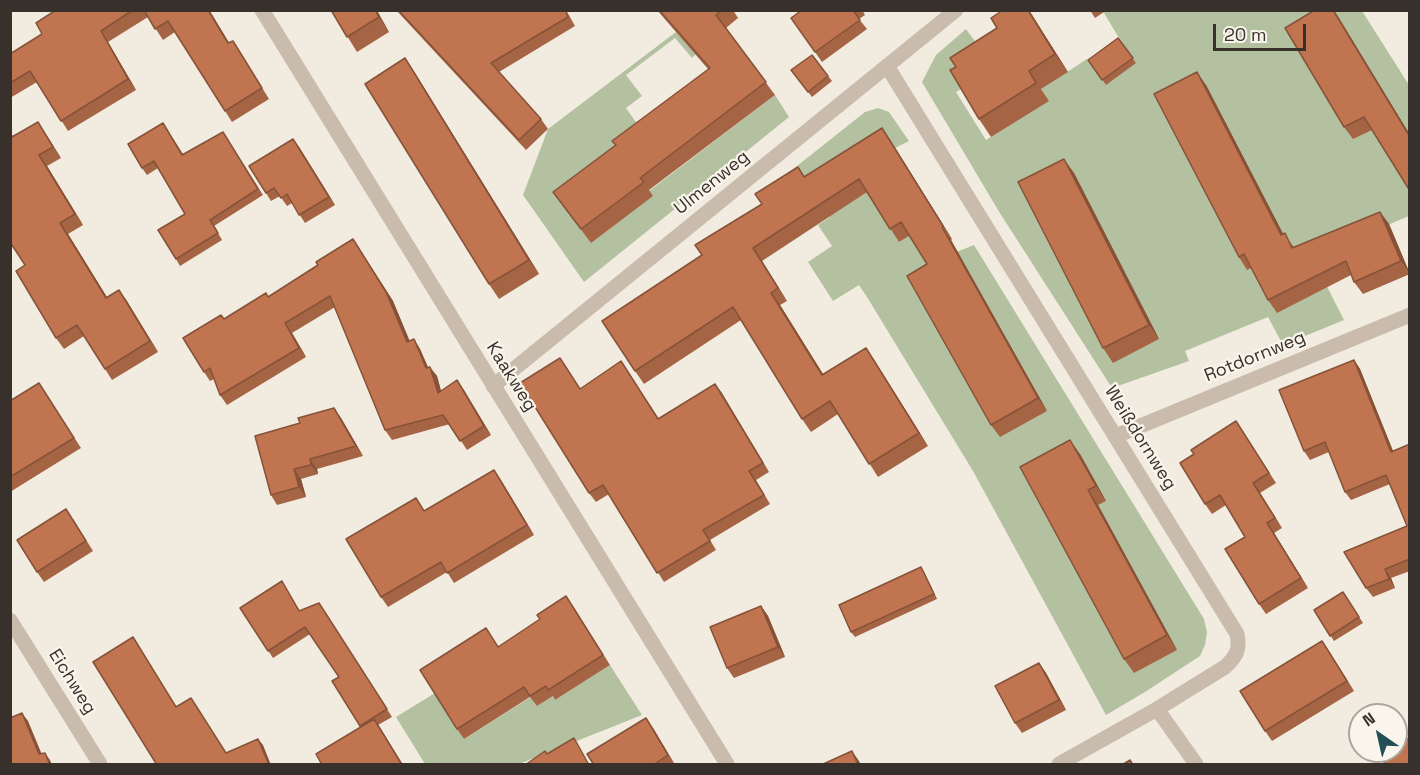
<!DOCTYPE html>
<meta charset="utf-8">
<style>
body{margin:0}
#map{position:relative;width:1420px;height:775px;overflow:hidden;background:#f2ebe0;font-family:"Space Grotesk",sans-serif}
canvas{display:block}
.frame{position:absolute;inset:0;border:12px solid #38302a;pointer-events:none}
.north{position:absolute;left:1348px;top:703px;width:60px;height:60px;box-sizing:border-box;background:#f9f5ec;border:2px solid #aca69e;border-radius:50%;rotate:326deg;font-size:16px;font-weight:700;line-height:24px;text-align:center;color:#38302a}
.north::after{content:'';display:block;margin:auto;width:21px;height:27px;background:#224f58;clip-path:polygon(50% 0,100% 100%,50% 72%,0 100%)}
.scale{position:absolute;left:1213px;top:24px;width:93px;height:27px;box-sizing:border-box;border:3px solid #38302a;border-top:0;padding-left:8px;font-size:18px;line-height:21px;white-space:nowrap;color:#38302a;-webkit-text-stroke:4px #f9f5ec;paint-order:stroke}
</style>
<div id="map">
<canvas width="1420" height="775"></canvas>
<div class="frame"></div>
<div class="north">N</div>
<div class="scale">20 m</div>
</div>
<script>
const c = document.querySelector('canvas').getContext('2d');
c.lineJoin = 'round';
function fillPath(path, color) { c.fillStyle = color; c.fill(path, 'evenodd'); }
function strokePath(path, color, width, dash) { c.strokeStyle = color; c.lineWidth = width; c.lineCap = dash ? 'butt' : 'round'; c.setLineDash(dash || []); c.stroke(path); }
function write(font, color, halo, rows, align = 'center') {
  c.font = font + ' "Space Grotesk",sans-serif'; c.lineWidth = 4.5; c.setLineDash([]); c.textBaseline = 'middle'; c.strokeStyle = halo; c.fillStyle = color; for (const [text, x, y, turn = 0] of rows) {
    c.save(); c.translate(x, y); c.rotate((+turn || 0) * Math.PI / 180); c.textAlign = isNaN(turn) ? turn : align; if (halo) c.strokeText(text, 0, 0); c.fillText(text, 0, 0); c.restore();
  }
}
const green = new Path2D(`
 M1091,11h271l47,74v131l-97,41 32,63 -61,25 -15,-28 -83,34 4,10 -77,27 -114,-178 -76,-128 14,-27 30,-26 22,30 -20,26 -12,7 30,48 62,-39 -7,-12 46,-30 19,26 16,-42 -18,-30z
 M676,32l20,22 -4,4 -17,-20 -49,37 16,21 -16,12 12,17 -47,117 61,-46 -3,-5 126,-96 14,22 -205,165 -61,-87 25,-66z
 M878,108l11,4 20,29 -14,7 -4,-7 8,101 11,-7 17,29 47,-19 230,374 3,13 -2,13 -5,11 -55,36 -39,23 -133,-244 -106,-174 -8,-12 -26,16 -25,-39 24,-16 -14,-21 12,-8 -23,-36 -44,12 102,-81z
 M610,665l32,50 -123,49h-94l-29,-47 39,-24 29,46 67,-42 6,9 16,-10 2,4z`);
const minor = new Path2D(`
 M262,10l465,754
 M887,66l350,568c3,15 0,22 -12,33l-68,42 -98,55
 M493,386l463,-376
 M1116,436l294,-121
 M10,620l90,144
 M1157,709l39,55`);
const wall = new Path2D(`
 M56,10h154v1l19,32 11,9 29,47 -37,23 -57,-90 -12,8 -15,-23 -40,25 28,48 -68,41 -31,-49 -27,16v-44l32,-20z
 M331,10h46l12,22 -32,20z
 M396,10h170l9,16 -76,46 42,47 7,10 -22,21z
 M657,10h76l5,8 -12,10 49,67 -126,95 4,6 -62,47 -38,-51 62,-47 93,-76z
 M802,10h60l3,5 -6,4 8,10 -45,33 -31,-44z
 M1003,10h26l39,62 -27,17 8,12 -58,36 -12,-18 -23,-52 41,-39z
 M1090,10h17l-12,8z
 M1337,15l73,120v56l-38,-61 -19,9 -9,-12z
 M1118,38l18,25 -30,22 -18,-25z
 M812,55l20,26 -20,16 -21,-27z
 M415,73l124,201 -40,25 -10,-15z
 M1206,85l77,149 11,13 86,-35 9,12 21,50 -47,20 -9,-12 -3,-7 -74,38 -9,-13 -17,-32 -4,2 -8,-13z
 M38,122l23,36 -14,8 36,59 -15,9 39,63 12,-7 39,62 -46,28 -28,-44 -20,13 -8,-11 -31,-73 -15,-23v-110l3,4z
 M163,123l20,31 44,-16 36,57 -49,31 8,14 -42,26 -4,-7 9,-45 -27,-46 -11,7 -5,-7z
 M882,128l70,111 -1,1 96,171 -47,26 -9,-12 -64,-161 -18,-28 -10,6 -32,-50 -105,69 25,40 -7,4 43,69 43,-26 62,98 -50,31 -40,-63 -27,18 -9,-13 -61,-99 -97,64 -9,-13 67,-116 103,-78z
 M299,147l36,58 -30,18 -13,-20 -5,3 -7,-10 -9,5 -5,-8z
 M1074,173l85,166 -46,24 -10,-15z
 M353,239l40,62 16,40 5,-2 6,10 8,18 9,9 4,15 16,-11 34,55 -24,15 -17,-26 -58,16 -7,-10 -50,-123 -43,26 14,24 -79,48 -7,-10 -6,-16 -4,2 -6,-9 20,-53 45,-22 49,-32z
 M1354,360l6,9 33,82 17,-7v127l-19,7 4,10 -22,9 -7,-9 41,-62 -17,-42 -39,16 -6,-8 -16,-40 -19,8 -6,-9z
 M621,361l38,58 56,-35 54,88 -13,8 14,24 -60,36 6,10 -52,32 -55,-88 -13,8 -7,-9 -23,-126 14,22z
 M39,383l42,65 -71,44v-91z
 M341,418l22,38 -46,13 1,5 -17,5 5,18 -29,8 -6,-10z
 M1236,421l40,62 -16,10 22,35 -8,5 34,55 -42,26 -7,-10 -14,-67 -19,-32 -14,9 -7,-10 -11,-50z
 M1080,454l26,47 -8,4 79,145 -43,23 -10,-14z
 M494,470l40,65 -80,48 -7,-11 -59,35 -7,-10 44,-86z
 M73,519l20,32 -49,31 -7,-10z
 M921,567l3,5 13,27 -82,38 -4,-5z
 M282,581l18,30 24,-1 68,107 -14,8 25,40 -43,-38 -21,-50 -29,-43 -37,24 -33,-50z
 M1343,592l20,31 -29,18 -20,-31z
 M573,606l37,59 -55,35 -2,-4 -16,10 -7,-9 -66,42 -7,-10 42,-83z
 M761,606l7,10 17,41 -51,21 -7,-10z
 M1322,641l32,50 -82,50 -7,-10z
 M1039,663l7,10 20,37 -44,23 -7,-10z
 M653,728l22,37h-81z`);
const shadedWall = new Path2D(`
 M208,10h1l27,44 -8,-11z
 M375,10h1l13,22 -10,-15z
 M1028,10l5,7 35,55 -13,-18z
 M1333,10l4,5 73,120v2z
 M101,31l7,11 28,48 -8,-11z
 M405,58l10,15 124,201 -10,-14z
 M1197,72l9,13 84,162 -9,-12z
 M38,122l7,11 16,25 -8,-11z
 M882,128l9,13 61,98 -9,-13z
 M293,139l6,8 36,58 -6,-8z
 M39,155l8,11 36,59 -8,-11z
 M1064,159l10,14 85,166 -10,-14z
 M1380,212l9,12 21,50 -9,-13z
 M60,223l8,11 46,75 -8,-11z
 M942,227l9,13 96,171 -9,-13z
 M353,239l40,62 21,50 -7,-9z
 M753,248l9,13 25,40 -9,-13z
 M119,290l8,11 31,51 -8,-11z
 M771,293l9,12 51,82 -9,-12z
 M285,323l7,10 14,24 -7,-9z
 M414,339l6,10 12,28 -6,-9z
 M866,348l9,13 53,85 -9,-13z
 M1354,360l6,9 37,92 -6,-9z
 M430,367l7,9 7,26 -6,-9z
 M457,380l7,10 27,45 -7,-9z
 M715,384l7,9 47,79 -6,-9z
 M334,408l7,10 22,38 -7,-10z
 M1070,440l10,14 26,47 -10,-15z
 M310,459l7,10 1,5 -7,-9z
 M294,469l7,10 5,18 -7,-10z
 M494,470l7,10 33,55 -7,-10z
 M1253,483l7,10 22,35 -7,-10z
 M1088,490l10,15 79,145 -10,-15z
 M1267,523l7,10 34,55 -7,-10z
 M921,567l3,5 13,27 -3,-5z
 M1385,569l6,9 4,10 -6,-9z
 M761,606l7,10 17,41 -7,-10z
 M1322,641l7,10 25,40 -7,-10z
 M1039,663l7,10 20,37 -7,-10z
 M22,713l6,8 17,41 -6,-8z
 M646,718l7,10 22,37 -7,-10z
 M374,719l7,10 22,36h-1z
 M258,739l5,6 8,20h-2z
 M852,751l7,10 2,4h-3z
 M45,753l5,7 2,5h-2z`);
const building = new Path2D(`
 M56,10h77l-32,21 27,48 -67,42 -31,-50 -20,12v-29l32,-20 -6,-11z
 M144,10h64l20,33 5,-2 29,47 -37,23 -57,-90 -13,8z
 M331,10h44l4,7 -32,20z
 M398,10h167l3,7 -77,46 50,56 -22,21z
 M659,10h63l-6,5 50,67 -126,96 4,4 -63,47 -28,-37 63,-47 -4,-4 98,-73z
 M802,10h51l7,10 -45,32 -24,-34z
 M1003,10h25l27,44 -26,17 7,12 -57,36 -29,-49 6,-3 -6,-9 47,-30 -6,-10z
 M1315,10h18l77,127v54l-46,-74 -20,10 -59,-99z
 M1118,38l15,20 -31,22 -14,-20z
 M812,55l16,21 -20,16 -17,-22z
 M405,58l124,202 -40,24 -124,-200z
 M1197,72l84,163 4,-2 7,15 88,-36 21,49 -47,21 -8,-21 -78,39 -24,-46 -5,3 -85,-163z
 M38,122l15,25 -14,8 36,59 -15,9 46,75 13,-8 31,51 -45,28 -28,-44 -21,13 -40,-67 9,-6 -15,-23v-108l2,3z
 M163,123l19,32 41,-23 35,57 -48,31 8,13 -42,26 -18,-29 27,-16 -31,-53 -12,7 -14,-24z
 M882,128l61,98 -1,1 96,171 -47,27 -84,-149 20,-12 -26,-42 -11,7 -31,-50 -106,69 25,40 -7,5 51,82 44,-27 53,85 -50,31 -39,-63 -28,18 -69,-112 -98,64 -33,-50 100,-66 -7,-10 67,-41 -7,-10 43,-27 6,10z
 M293,139l36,58 -30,18 -12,-21 -6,4 -7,-10 -8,5 -17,-27z
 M1064,159l85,166 -46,23 -85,-166z
 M353,239l33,53 21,50 7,-3 12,29 4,-1 8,26 19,-13 27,46 -24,15 -17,-26 -58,15 -55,-134 -45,27 14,25 -79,47 -10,-27 -6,4 -21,-34 38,-23 3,4 42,-26 2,4 50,-32 -2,-3z
 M560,358l20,31 41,-28 37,58 57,-35 48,79 -14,8 15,24 -61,35 7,11 -53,32 -54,-88 -14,8 -69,-110z
 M1354,360l37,92 19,-8v115l-25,10 4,10 -23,9 -22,-36 63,-26 -21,-51 -41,17 -20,-50 -21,9 -25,-61z
 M39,383l35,55 -64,39v-76z
 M334,408l22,38 -46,13 1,6 -17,4 5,18 -28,8 -16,-59 45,-13 -2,-5z
 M1236,421l33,52 -16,10 22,35 -8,5 34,55 -42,26 -34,-55 20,-12 -25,-42 -15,9 -25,-41 14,-9 -3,-4z
 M1070,440l26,46 -8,4 79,145 -43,24 -104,-192z
 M494,470l33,55 -80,48 -6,-11 -60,35 -35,-58 70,-41 8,13z
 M66,509l20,32 -49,31 -20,-32z
 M921,567l13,27 -83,38 -12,-27z
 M282,581l17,30 20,-8 68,106 -27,17 -28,-45 7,-4 -34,-50 -37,24 -28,-43z
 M1343,592l16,25 -29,19 -16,-26z
 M566,596l37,59 -55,35 -2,-4 -16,10 -6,-9 -67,42 -37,-59 66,-42 12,19 42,-28 -3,-4z
 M761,606l17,41 -51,21 -17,-41z
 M133,637l43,70 15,-9 35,55 32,-14 11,26h-112l-64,-103z
 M1322,641l25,40 -82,50 -25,-40z
 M1039,663l20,37 -44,23 -20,-37z
 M22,713l17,41 6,-1 5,12h-40v-47z
 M646,718l22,37 -15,10h-59l-7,-11z
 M374,719l28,46h-80l-6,-11z
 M574,738l15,27h-64l20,-14 2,3z
 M1410,738v27h-25l-5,-14h16v-8z
 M852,751l6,14h-37z
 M1130,760l3,5h-11z`);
const streetNames = [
 ["Ulmenweg",712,183,-39],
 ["Rotdornweg",1255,357,-22],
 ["Kaakweg",511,377,58],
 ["Weißdornweg",1140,438,58],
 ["Eichweg",72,682,58]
];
fillPath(green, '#b3c1a0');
strokePath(minor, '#cabcac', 15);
fillPath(wall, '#a56545');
fillPath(shadedWall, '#865238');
fillPath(building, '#c07550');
strokePath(building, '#865238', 1.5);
write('18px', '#38302a', '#f9f5ec', streetNames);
</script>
